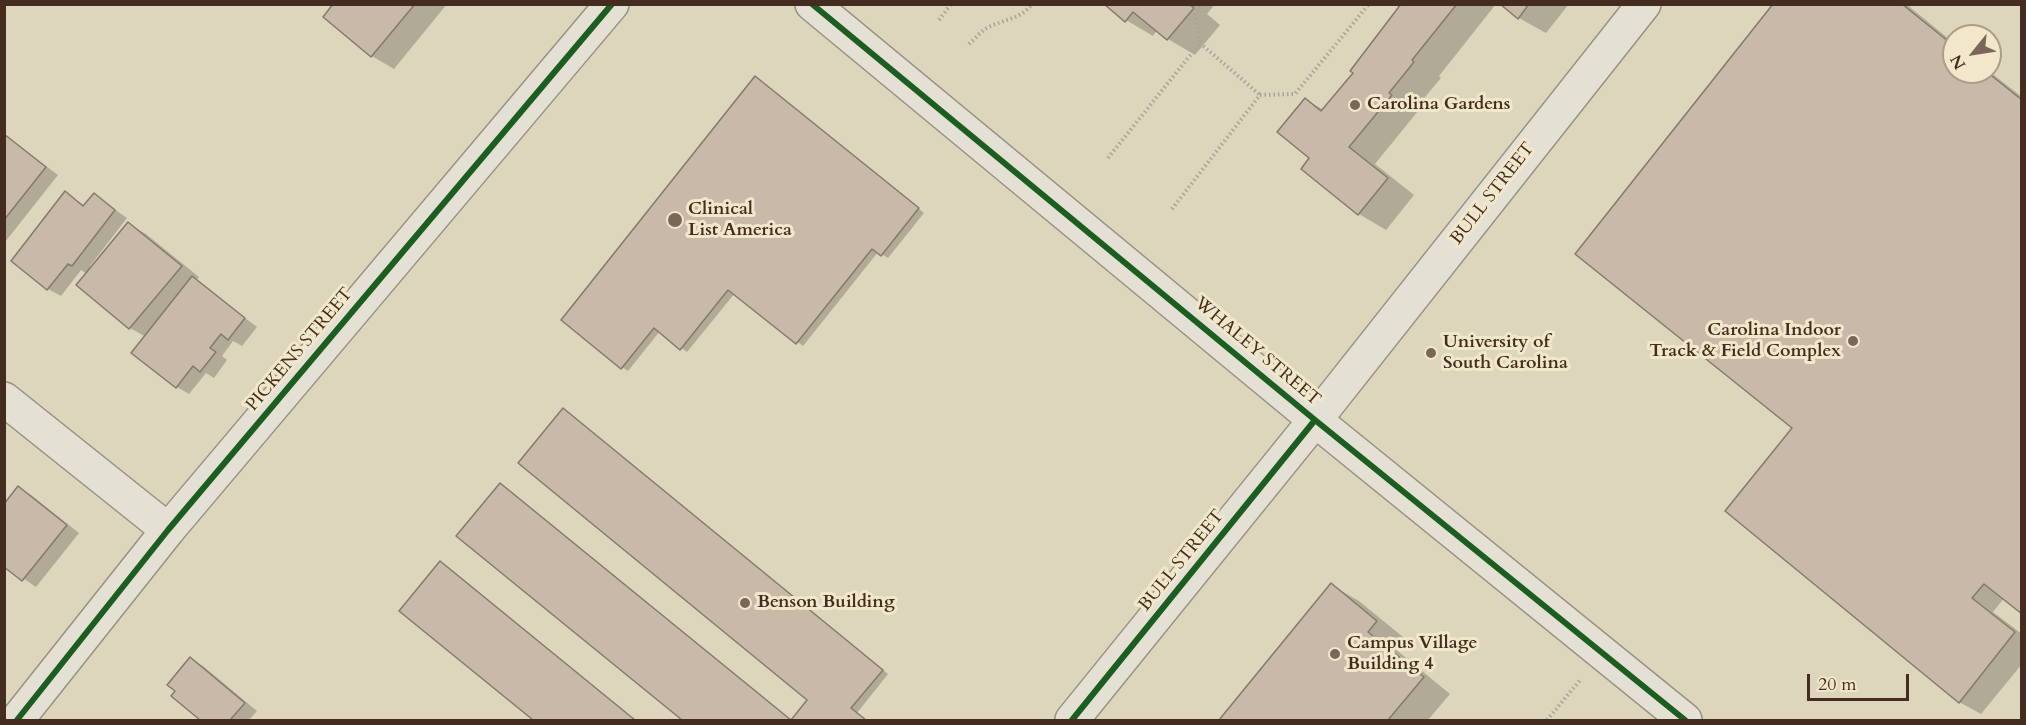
<!DOCTYPE html>
<style>
body{margin:0}
#map{position:relative;width:2026px;height:725px;overflow:hidden;background:#ddd5bc;font-family:Cardo,serif}
canvas{display:block}
.frame{position:absolute;inset:0;border:6px solid #452c20;pointer-events:none}
.north{position:absolute;left:1942px;top:24px;width:60px;height:60px;box-sizing:border-box;background:#f1e8cb;border:2px solid #ac9d87;border-radius:50%;rotate:240deg;font-size:16px;font-weight:700;line-height:24px;text-align:center;color:#452c20}
.north::after{content:'';display:block;margin:auto;width:21px;height:27px;background:#7a6757;clip-path:polygon(50% 0,100% 100%,50% 72%,0 100%)}
.scale{position:absolute;left:1807px;top:674px;width:102px;height:27px;box-sizing:border-box;border:3px solid #452c20;border-top:0;padding-left:8px;font-size:18px;line-height:21px;white-space:nowrap;color:#452c20;-webkit-text-stroke:4px #f1e8cb;paint-order:stroke}
</style>
<div id="map">
<canvas width="2026" height="725"></canvas>
<div class="frame"></div>
<div class="north">N</div>
<div class="scale">20 m</div>
</div>
<script>
const c = document.querySelector('canvas').getContext('2d');
c.lineJoin = 'round';
function fillPath(path, color) { c.fillStyle = color; c.fill(path, 'evenodd'); }
function strokePath(path, color, width, dash) { c.strokeStyle = color; c.lineWidth = width; c.lineCap = dash ? 'butt' : 'round'; c.setLineDash(dash || []); c.stroke(path); }
function write(font, color, halo, rows, align = 'center') {
  c.font = font + ' Cardo,serif'; c.lineWidth = 6; c.setLineDash([]); c.textBaseline = 'middle'; c.strokeStyle = halo; c.fillStyle = color; for (const [text, x, y, turn = 0] of rows) {
    c.save(); c.translate(x, y); c.rotate((+turn || 0) * Math.PI / 180); c.textAlign = isNaN(turn) ? turn : align; if (halo) c.strokeText(text, 0, 0); c.fillText(text, 0, 0); c.restore();
  }
}
const shadow = new Path2D(`
 M335,4h112l-53,65 -22,-13 -47,-39z
 M1107,4h108l-8,10 13,11 -25,30 -27,-16 -11,-9 -4,6 -27,-16z
 M1403,4h93l-57,72 2,2 -26,31 3,2 -43,53 39,31 -28,35 -27,-16 -48,-56 -5,-58 18,10 31,-38z
 M1502,4h67l-23,29 -27,-15z
 M1775,4h131l48,39v29h36l32,25v515l-18,-14 -11,14 29,22v30l-41,50 -22,-12 -165,-274z
 M761,81l163,132 -36,45 -10,-6 -75,94 -68,-53 -48,59 -27,-21 -32,40 -6,-4z
 M4,135l54,40 -53,67 -1,-1z
 M66,193l19,13 9,-11 33,23 -37,48 2,2 36,-44 18,10 53,43 -3,4 61,46 -15,19 -9,-5 -11,15 5,4 -13,18 -8,-5 -17,21 -12,-7 -31,-50 -16,-9 -43,-54 -6,-4 -20,26 -13,-7 -35,-28z
 M569,413l319,261 -31,39 9,7h-73l16,-20z
 M501,485l6,3 284,232h-107l-225,-184z
 M19,488l12,7 48,38 -43,54 -32,-22z
 M441,563l6,3 188,154h-100l-133,-109z
 M1331,585l28,16 44,36 -9,11 56,46 -22,26h-207z
 M190,659l13,7 54,45 -8,9h-46l-30,-24 5,-5z`);
const building = new Path2D(`
 M333,4h82l-44,53 -48,-40z
 M1104,4h85l5,4 -27,32 -34,-28 -8,10z
 M1401,4h56l-45,56 2,2 -25,31 3,2 -43,52 39,31 -30,37 -57,-46 8,-11 -32,-26 28,-34 16,13 32,-38 -3,-2z
 M1500,4h29l-11,15z
 M1773,4h129l52,42v26h33l35,28v514l-38,-30 -12,14 43,34 -56,71 -234,-192 67,-83 -217,-174z
 M755,76l164,132 -38,48 -9,-7 -76,95 -68,-54 -48,60 -26,-22 -33,41 -60,-49z
 M4,134l42,33 -42,53z
 M65,191l18,15 11,-13 21,17 -43,56 -4,-2 -21,26 -36,-29z
 M128,222l54,44 -53,63 -53,-44z
 M192,276l53,42 -17,22 -7,-6 -11,14 6,4 -16,20 -7,-6 -17,22 -45,-35z
 M563,408l320,262 -32,38 15,12h-184l-226,-184 44,-53 291,237 16,-20 -289,-237z
 M18,486l49,39 -45,56 -18,-14v-63z
 M440,561l195,159h-102l-134,-109z
 M1331,583l46,38 -9,11 56,45 -36,43h-169z
 M190,657l55,46 -15,17h-30l-29,-24 4,-5 -8,-6z`);
const path = new Path2D(`
 M939,20l12,-16
 M1200,43l60,52
 M969,44c6,-5 11,-12 18,-16 16,-9 33,-8 45,-24
 M1108,158l92,-115 -5,-29 8,-10
 M1172,209l88,-114 35,-1 74,-90
 M1547,720l34,-41`);
const minor = new Path2D(`
 M4,399l164,131
 M1072,720l243,-300 329,-416`);
const tertiary = new Path2D(`
 M812,4l503,416 370,300
 M17,720l151,-190 444,-526`);
const cycleway = new Path2D(`
 M812,4l503,416 370,300
 M17,720l151,-190 444,-526
 M1072,720l243,-300`);
const markers = [
 [1355,105,6,"#7a6757"],
 [675,220,8,"#7a6757"],
 [1853,341,6,"#7a6757"],
 [1431,353,6,"#7a6757"],
 [745,603,6,"#7a6757"],
 [1335,654,6,"#7a6757"]
];
const poiNames = [
 ["Carolina Gardens",1367,105],
 ["Clinical",688,210],
 ["List America",688,231],
 ["Carolina Indoor",1841,331,"right"],
 ["Track & Field Complex",1841,352,"right"],
 ["University of",1443,343],
 ["South Carolina",1443,364],
 ["Benson Building",757,603],
 ["Campus Village",1347,644],
 ["Building 4",1347,665]
];
const streetNames = [
 ["BULL STREET",1493,194,-52],
 ["PICKENS STREET",300,350,-50],
 ["WHALEY STREET",1257,352,40],
 ["BULL STREET",1182,561,-51]
];
fillPath(shadow, '#0003');
fillPath(building, '#c8b9a9');
strokePath(building, '#837a6d', 1.5);
strokePath(minor, '#989182', 36);
strokePath(tertiary, '#989182', 36);
strokePath(path, '#a9a499', 4, [1.5, 3]);
strokePath(minor, '#e4e0d3', 33);
strokePath(tertiary, '#e4e0d3', 33);
strokePath(cycleway, '#1b5e20', 6);
for (const [x, y, r, color] of markers) { const dot = new Path2D(); dot.arc(x, y, r, 0, 2 * Math.PI); c.fillStyle = color; c.fill(dot); strokePath(dot, '#f1e8cb', 2); }
write('bold 18px', '#452c20', '#f1e8cb', poiNames, 'left');
write('18px', '#452c20', '#f1e8cb', streetNames);
</script>
